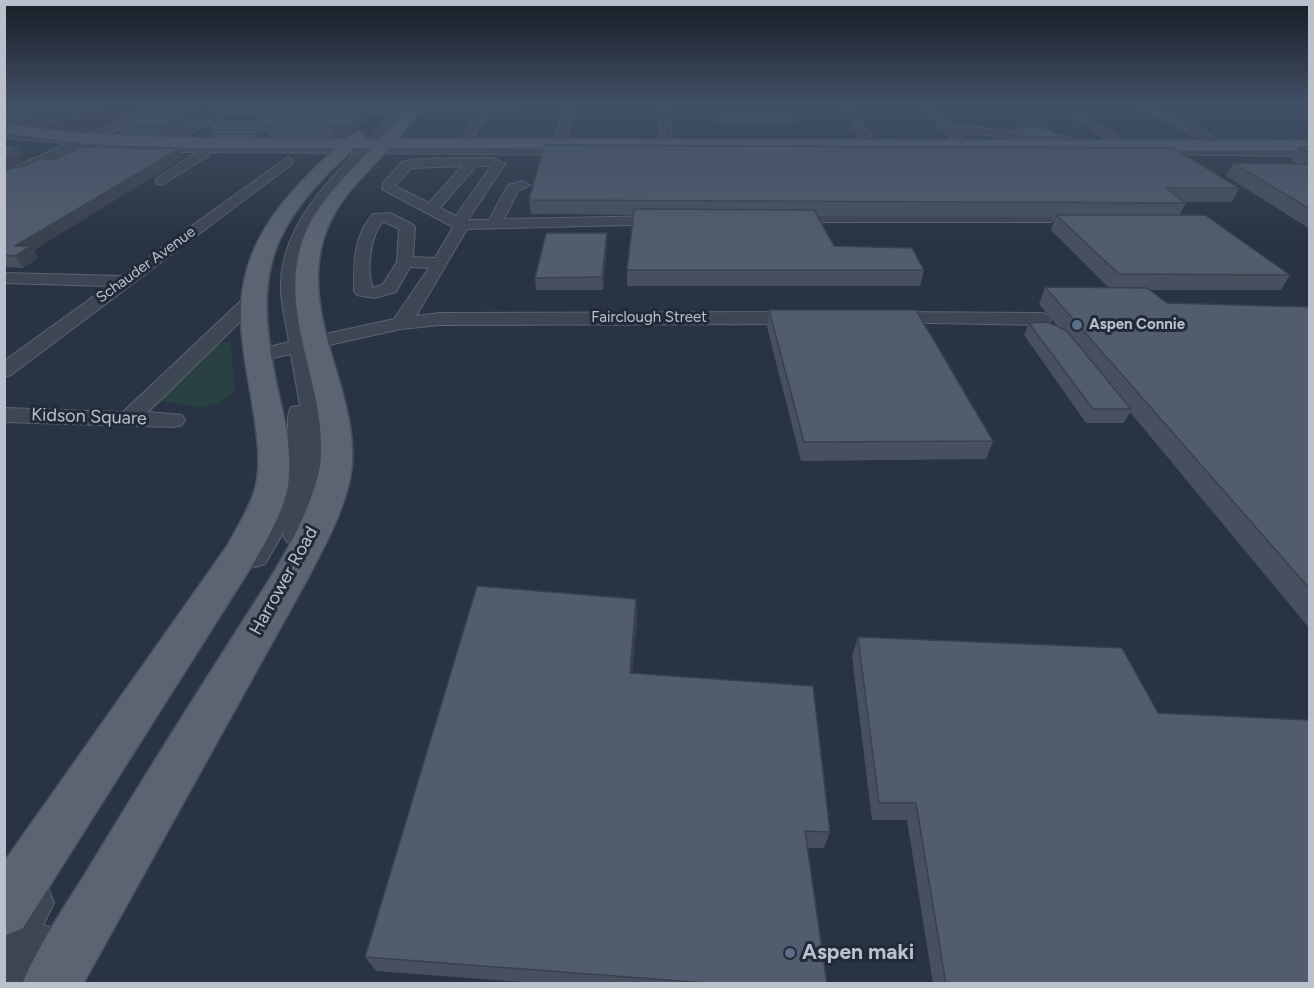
<!DOCTYPE html>
<style>
body{margin:0}
#map{position:relative;width:1314px;height:988px;overflow:hidden;background:#283443;font-family:Figtree,sans-serif}
canvas{display:block}
.frame{position:absolute;inset:0;border:6px solid #bac1cc;pointer-events:none}
</style>
<div id="map">
<canvas width="1314" height="988"></canvas>
<div class="frame"></div>
</div>
<script>
const c = document.querySelector('canvas').getContext('2d');
c.lineJoin = 'round';
function fillPath(path, color) { c.fillStyle = color; c.fill(path, 'evenodd'); }
function strokePath(path, color, width, dash) { c.strokeStyle = color; c.lineWidth = width; c.lineCap = dash ? 'butt' : 'round'; c.setLineDash(dash || []); c.stroke(path); }
function write(font, color, halo, rows, align = 'center') {
  c.font = font + ' Figtree,sans-serif'; c.lineWidth = 6; c.setLineDash([]); c.textBaseline = 'middle'; c.strokeStyle = halo; c.fillStyle = color; for (const [text, x, y, turn = 0] of rows) {
    c.save(); c.translate(x, y); c.rotate((+turn || 0) * Math.PI / 180); c.textAlign = isNaN(turn) ? turn : align; if (halo) c.strokeText(text, 0, 0); c.fillText(text, 0, 0); c.restore();
  }
}
const medical = new Path2D(`
 M4,104h150l-63,26h-50l-36,-6z`);
const green = new Path2D(`
 M231,341l3,52 -16,10 -22,5v-2l-39,-5 55,-55z`);
const minor = new Path2D(`
 M156,104h13l-72,35 19,2v6l-32,-2 -80,36v-9l64,-29 -64,-5v-7l77,7z
 M404,104l117,3 1,2 -5,3h-30l-19,35h90l-5,-3 13,-40h10l-11,40 -5,3h17l6,4 -6,4 -208,-2c-36,38 -76,84 -70,140 1,15 6,30 9,45l86,-19 35,-51 -19,-1 -14,25 -22,6 -17,-3 -3,-4c0,-29 -1,-54 19,-77l17,-1 22,11 3,3 -2,30 22,1 18,-31 -71,-38 1,-6 19,-21 15,-3 76,-1 12,6 -37,56h21l19,-35 15,-4 7,4 -12,6 -14,28 164,-3 7,4 -7,4 -201,5 -51,87 24,-3 361,-1 7,2 2,4 -2,4 -7,2 -361,1 -39,4 -90,20 20,98 -5,41 -19,54 -10,3 -10,-3 -4,-7 3,-7 -21,36 -10,3 -10,-3 -4,-7c19,-34 40,-64 47,-103 2,-13 -3,-38 3,-47l9,-1 -9,-52 -31,7 -7,-2 -3,-4 3,-4 36,-9c-2,-16 -7,-33 -8,-50 -3,-56 37,-101 74,-139l-146,-1 -1,4 -46,29 -5,-1 -2,-3 2,-3 40,-26h-51l-6,-4 6,-4h14l1,-4 50,-29 13,-4 166,1v4l-4,1h-161l-54,32 191,1zM411,109l5,2 61,1 -19,32 2,3 -84,-1zM462,166l-33,37 -34,-17 16,-18zM476,166h15l-35,50 -16,-8zM383,221l16,8 -2,33 -14,22 -10,4c-7,-17 -3,-52 10,-67z
 M659,104h10l3,41 -6,4 -6,-4z
 M839,104h10l28,40 -2,3h-8z
 M920,104h11l19,20 72,9 6,3 -6,3 -65,-7 7,7 -6,4 -4,-2z
 M1136,104h12l76,38 2,3 -3,3h87v8l-169,-2 -2,-3 6,-4 72,1z
 M1079,112l47,30v6h-8l-43,-31 -1,-2z
 M720,115l71,1 5,3 -5,3 -75,-2 -1,-2z
 M1053,134l36,8 2,3 -6,4 -36,-10 -2,-2z
 M288,157l6,4 -2,3 -281,211 -7,2v-16l104,-75 -104,-3v-10l118,3z
 M1029,187l5,1 21,26 -4,8h-265l-7,-4 7,-4 254,1 -18,-24z
 M252,295l6,1 3,4 -3,4 -110,108 34,3 3,5 -3,5 -8,2 -170,-5v-14l119,4 123,-116z
 M886,312l156,1 7,2 2,4 -2,4 -7,2 -163,-3 -2,-4 2,-4z
 M33,882l15,6 6,15 -11,22 18,5 7,15 -7,15 -15,24h-42v-74l14,-22z`);
const major = new Path2D(`
 M412,104h14l-29,35 913,2v10l-921,-3c-17,20 -40,40 -53,63 -31,51 -16,106 0,159 9,30 18,62 16,94 -3,39 -26,79 -44,114l-225,406h-61c19,-45 49,-86 74,-128 45,-74 91,-148 138,-221 27,-43 57,-85 75,-132 6,-17 12,-32 12,-50 3,-74 -46,-146 -16,-219 14,-34 43,-60 67,-86h-18c-86,80 -101,123 -77,238 7,32 16,67 11,100 -5,27 -22,55 -35,78l-230,364 -19,8v-74l223,-316c10,-18 22,-37 28,-57 6,-22 3,-46 0,-68 -7,-51 -24,-107 -6,-158 15,-46 52,-83 87,-115h-144l-105,-4 -83,-11v-8l83,9 105,4 154,1 12,-8 5,2 3,3 -2,3h16z`);
const wall = new Path2D(`
 M4,104h127l-8,3 -69,15 -20,2 -2,-4h-28z
 M180,104h195l-2,2 1,5 -24,25 -16,3h-64l-3,-8h-7l1,2 -6,5h-43l-1,-4 5,-3h-4l-2,-7 45,-4 33,-13h-58v-2l-19,3 -48,28 -40,-1 -5,-9 47,-18h7zM309,105h18l-13,10 -16,-1 1,-1 -2,-6h9zM159,112h6l-12,6h-6z
 M1017,128l43,9 -1,3h-32l-11,-9z
 M544,145l695,43 -7,14h-48l2,1 -6,12 110,60 -9,15h-131l17,13 143,4v322l-180,-217 -6,11h-38l-62,-88 5,-12 29,4 -19,-23 6,-17 64,1 -58,-58 4,-13 -238,-1 17,30 90,24 -4,16h-293v-16l6,-55 -102,-1 -2,-14z
 M1310,147v82l-84,-53 7,-13 65,1 -7,-4 7,-12z
 M179,149l4,9 -149,92 4,8 -15,10 -19,-1v-96l51,-12z
 M607,244l-4,46h-67l-1,-12z
 M769,310l224,131 -7,18 -185,2 -34,-134z
 M636,599l1,19 -5,55 198,159 -6,16h-17l20,136h-279l-172,-13 -11,-14z
 M858,637l452,347h-377l-26,-164h-35l-20,-164z`);
const shadedWall = new Path2D(`
 M57,104h74l-8,3 -69,15 -20,2 -9,-17z
 M200,104h29l1,1 -19,3 -48,28 -3,-9z
 M367,104h8l-2,2 1,5 -24,25 -16,3 -3,-12z
 M297,107l2,6 -16,13 -2,-7z
 M260,130l1,3 -6,5 -1,-4z
 M19,147l5,9 -5,3 2,3 -17,8v-13l3,-5z
 M179,149l4,9 -149,92 4,8 -15,10 -8,-12v-10z
 M607,233v11l-4,46 -1,-13z
 M636,599l1,19 -6,73 -1,-18z`);
const building = new Path2D(`
 M4,104h53l-12,2 -20,1 5,-3z
 M160,104h13l-8,4h7l8,-4h20l-40,23 -42,-1zM159,112h7l-13,6h-6z
 M329,104h38l-20,20 -16,3h-65l18,-14 30,2z
 M273,107h24l-8,6h-5l-15,12 -59,-1 7,-4h38z
 M1017,128h30l13,9h-32z
 M217,130h43l-6,4h-43z
 M544,145l629,3 66,40h-73l20,15 -657,-3z
 M4,146l15,1 -12,5h9l-12,5z
 M82,147l97,2 -164,97h16l-16,10 -11,-1v-84l5,-2 18,-4 12,-6h16z
 M1310,147v6l-12,-5z
 M1233,163l77,1v45z
 M634,209l180,1 20,36 78,2 12,22h-297z
 M1056,215h149l85,60 -171,-1z
 M546,233h61l-5,44 -67,1z
 M1045,287l102,1 20,15 143,4v282z
 M769,310h147l77,131 -189,1z
 M1047,322l19,8 65,79h-38l-64,-86z
 M477,586l159,13 -6,74 183,13 17,146 -25,-1 22,153h-107l-355,-27z
 M858,637l264,11 36,65 150,7 2,2v262h-364l-30,-181h-37z`);
const markers = [
 [1077,325,6,"#5c6f8a"],
 [790,953,6,"#5c6f8a"]
];
const farStreetnames = [
 ["Schauder Avenue",146,265,-36],
 ["Fairclough Street",649,318]
];
const farPoinames = [
 ["Aspen Connie",1089,325]
];
const streetNames = [
 ["Kidson Square",89,417,2],
 ["Harrower Road",284,581,-61]
];
const nearPoinames = [
 ["Aspen maki",802,953]
];
fillPath(medical, '#363444');
fillPath(green, '#2a4144');
strokePath(minor, '#5b6470', 2);
strokePath(major, '#464f5c', 3);
fillPath(minor, '#3d4653');
fillPath(major, '#5b6572');
fillPath(wall, '#46505f');
fillPath(shadedWall, '#39414d');
fillPath(building, '#515d6e');
strokePath(building, '#39414d', 1.5);
const sky = c.createLinearGradient(0, 0, 0, 242);
sky.addColorStop(0, '#161d25');
sky.addColorStop(0.43, '#425066');
sky.addColorStop(1, '#42506600');
c.fillStyle = sky;
c.fillRect(0, 0, 1314, 242);
for (const [x, y, r, color] of markers) { const dot = new Path2D(); dot.arc(x, y, r, 0, 2 * Math.PI); c.fillStyle = color; c.fill(dot); strokePath(dot, '#212b38', 2); }
write('15px', '#bac1cc', '#212b38', farStreetnames);
write('bold 15px', '#bac1cc', '#212b38', farPoinames, 'left');
write('18px', '#bac1cc', '#212b38', streetNames);
write('bold 21px', '#bac1cc', '#212b38', nearPoinames, 'left');
</script>
